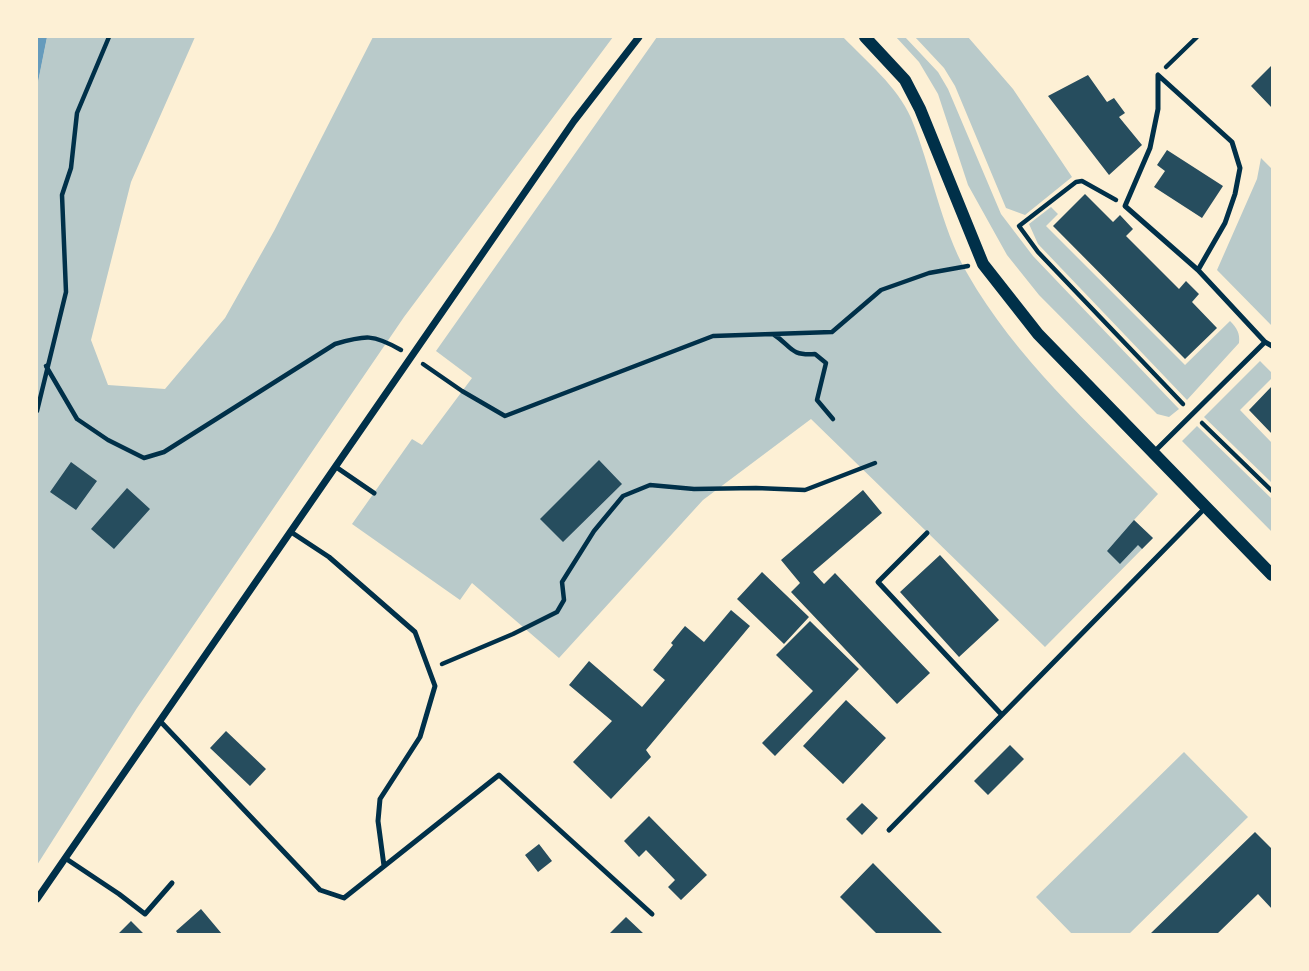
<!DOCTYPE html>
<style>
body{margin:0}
#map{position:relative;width:1309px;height:971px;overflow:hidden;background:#fdf0d5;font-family:Barlow,sans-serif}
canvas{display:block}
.frame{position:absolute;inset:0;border:38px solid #fdf0d5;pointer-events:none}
</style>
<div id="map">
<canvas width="1309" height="971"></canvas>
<div class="frame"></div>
</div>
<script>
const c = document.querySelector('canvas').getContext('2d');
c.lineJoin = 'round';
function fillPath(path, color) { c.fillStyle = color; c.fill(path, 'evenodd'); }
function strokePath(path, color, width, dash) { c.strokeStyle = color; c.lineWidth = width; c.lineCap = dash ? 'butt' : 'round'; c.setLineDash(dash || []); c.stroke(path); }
const green = new Path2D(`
 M47,37h148l-64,145 -40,158 17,45 57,4 60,-71 49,-87 99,-194h240l-209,280 -267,391 -100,157v-778z
 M657,37h186c24,25 54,49 68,81 21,51 29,107 56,155 49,86 123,151 191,221l-24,26 19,18 -108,109 -234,-228 -108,81 -144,158 -87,-75 -12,17 -108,-76 60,-85 10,6 50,-67 -36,-27z
 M896,37h9l33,35 10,17 53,125 32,42 146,153 -10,8 -12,-3 -118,-119 -32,-40 -39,-70 -30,-91 -19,-32z
 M915,37h53l45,52 59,88 -47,38 -19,-7 -51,-122 -11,-18z
 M1261,158l11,11v157l-55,-56 40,-91z
 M1051,207l7,7 -12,12 139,139 45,-44c7,7 10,12 9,22l-52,57 -149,-156 -9,-20z
 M1260,361l12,12v5l-32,32 32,33v40l-68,-66z
 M1197,426l75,73v33l-90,-91z
 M1184,752l64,65 -119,117h-57l-36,-37z`);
const water = new Path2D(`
 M37,37h10l-10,50z`);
const building = new Path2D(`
 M1272,65v43l-21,-22z
 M1088,75l19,27 7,-4 11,15 -6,4 23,28 -33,30 -61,-79z
 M1167,150l56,36 -21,32 -48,-31 11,-16 -8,-6z
 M1085,194l28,28 7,-7 13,14 -7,7 53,53 7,-8 13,13 -7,8 25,26 -32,31 -132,-133z
 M1272,386v48l-23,-24z
 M599,460l23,24 -59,58 -23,-23z
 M71,462l26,19 -21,29 -26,-18z
 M127,488l23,21 -36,40 -23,-20z
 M863,490l19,23 -69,59 11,12 11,-11 95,100 -33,31 -106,-112 9,-9 -19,-23z
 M1134,520l19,18 -11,11 -4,-4 -18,19 -13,-13z
 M940,555l59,65 -40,37 -59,-65z
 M762,572l47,45 -25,27 -47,-45z
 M731,610l19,16 -104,124 5,7 -40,42 -38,-37 39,-41 -43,-36 20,-24 53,46 23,-27 -12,-10 20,-25 -2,-2 14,-17 19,16z
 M810,621l49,48 -84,87 -13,-13 51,-52 -37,-36z
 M846,700l40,38 -43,46 -40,-38z
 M226,731l40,38 -16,17 -40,-38z
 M1010,745l14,14 -36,36 -14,-14z
 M862,803l16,15 -16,17 -16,-16z
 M649,816l58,59 -26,25 -13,-13 7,-7 -29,-30 -7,7 -15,-16z
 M1255,832l17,17v60l-14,-15 -41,40h-67z
 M539,844l13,17 -14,11 -13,-17z
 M873,863l70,71h-66l-37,-37z
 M201,909l21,25h-44l-2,-3z
 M626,917l18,17h-35z
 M131,921l13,13h-26z`);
const path = new Path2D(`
 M1166,67l31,-30
 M1116,200l-34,-19 -6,1 -57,44 19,26 145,152
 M773,334c19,12 16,22 42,20l11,9 -9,37 16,19
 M423,364l39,27 43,25 208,-80 119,-4 49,-42 48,-17 39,-7
 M46,366l31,53 31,21 36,18 20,-6 171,-108c31,-9 38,-10 66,6
 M37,411l29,-119 -4,-97 9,-27 6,-55 32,-76
 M1202,423l70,68
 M442,664l71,-30 44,-22 7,-12 -2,-18 32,-51 29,-35 27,-11 44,4 62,-1 49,2 70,-27`);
const service = new Path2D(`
 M1198,270l27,-47 10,-29 5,-26 -8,-26 -74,-67v34l-8,39 -25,58 73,64 67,72 7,4
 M1154,452l111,-110
 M336,467l38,26
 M291,532l38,25 86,75 20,54 -15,51 -40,62 -2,22 6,45
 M927,533l-49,49 124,133
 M160,721l160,169 24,8 155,-123 153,139
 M889,830l317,-323
 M65,858l54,36 26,20 27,-31`);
const minor = new Path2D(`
 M37,899l537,-778 65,-84`);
const tertiary = new Path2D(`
 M865,37l40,43 15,29 63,155 55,70 234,241`);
fillPath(green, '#b9caca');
fillPath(water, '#669bbc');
fillPath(building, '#264d5e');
strokePath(path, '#003049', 4.5);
strokePath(service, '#003049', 5);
strokePath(minor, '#003049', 7);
strokePath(tertiary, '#003049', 12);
</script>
